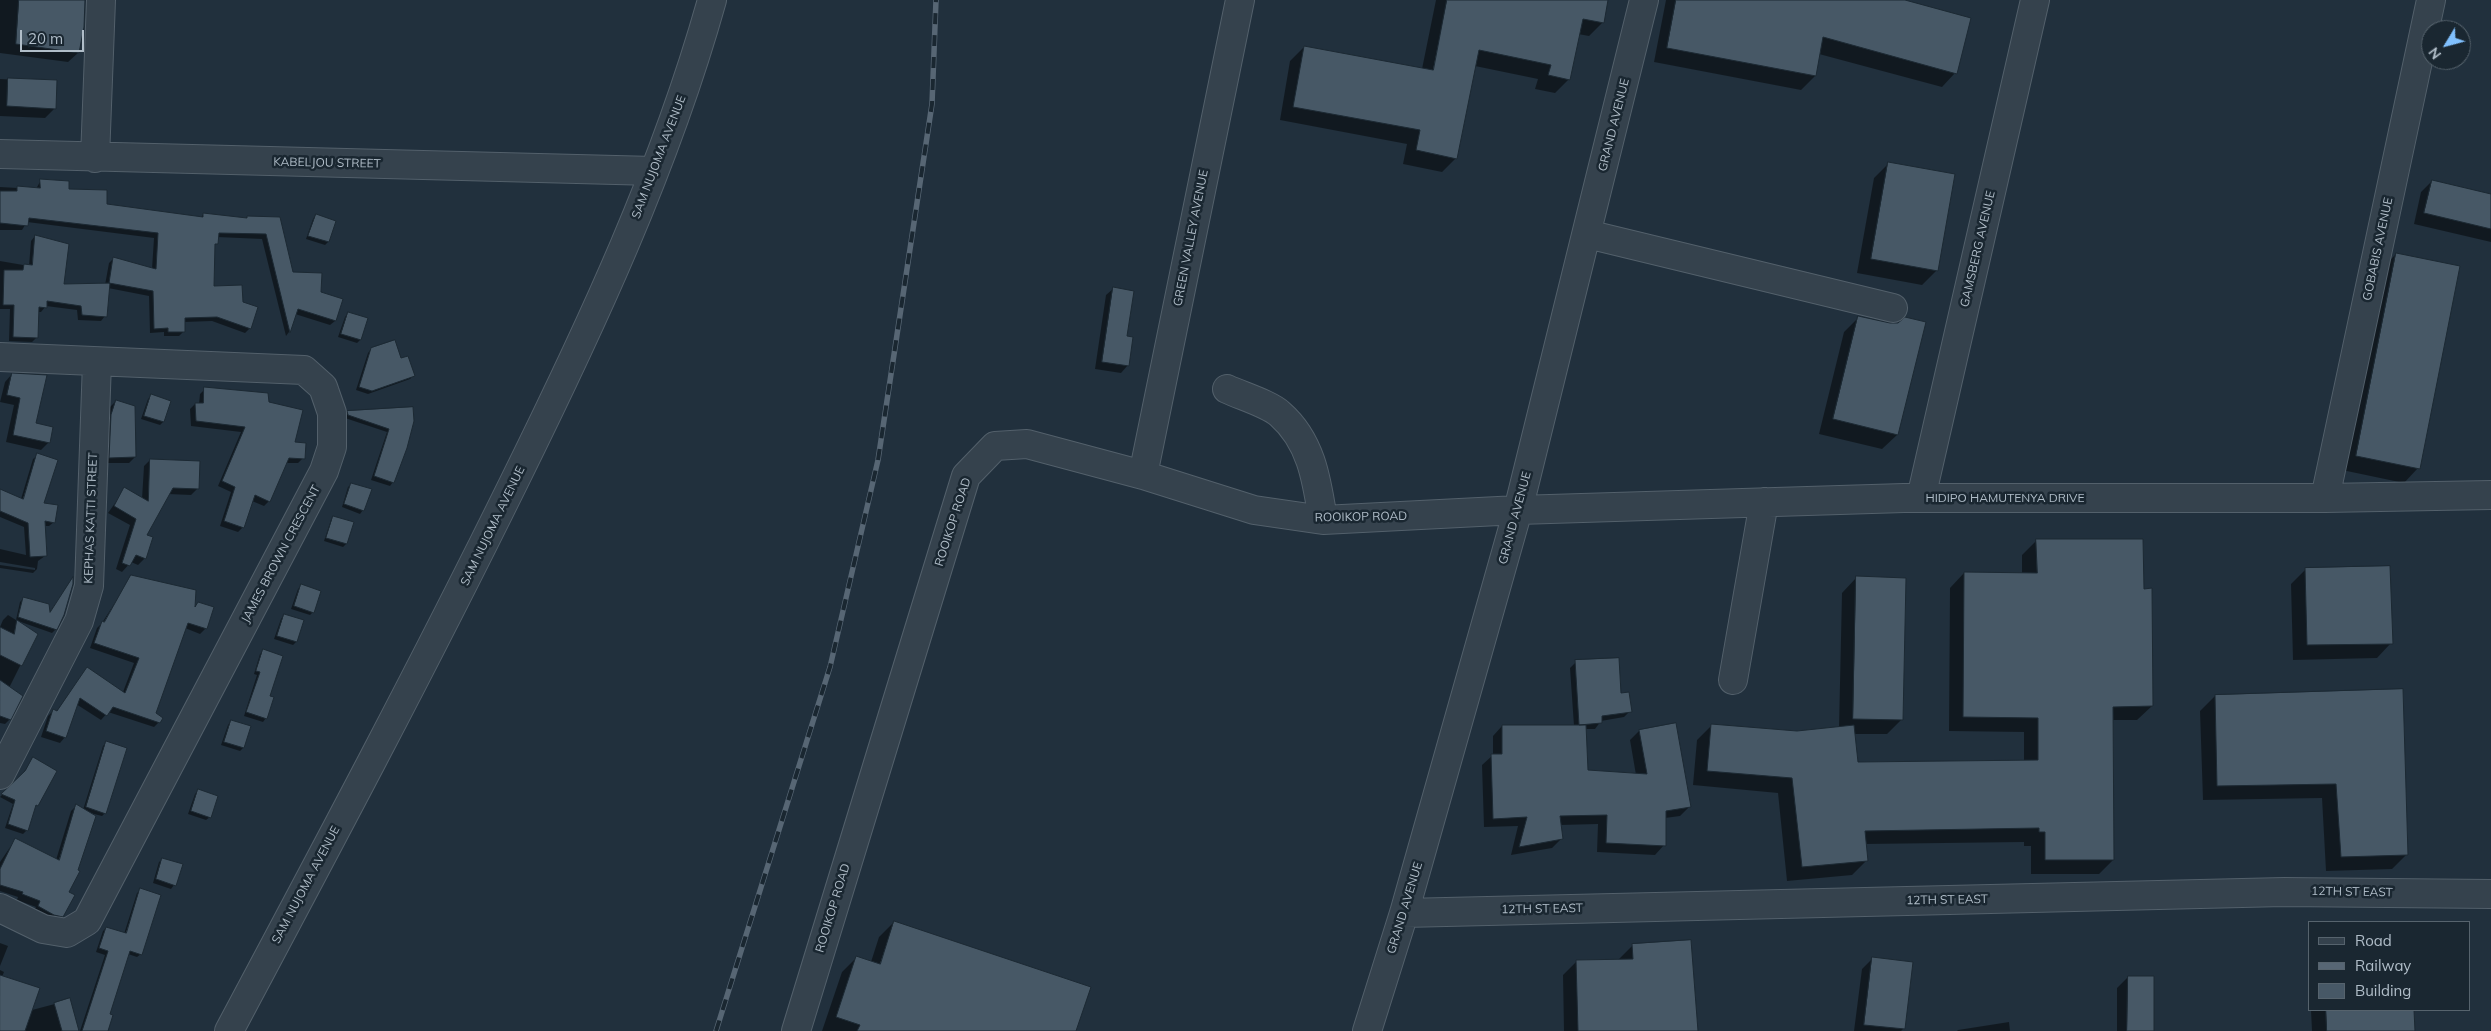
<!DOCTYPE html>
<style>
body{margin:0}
#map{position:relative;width:2491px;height:1031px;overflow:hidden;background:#21303d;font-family:Mulish,sans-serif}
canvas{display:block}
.legend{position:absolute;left:2308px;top:921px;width:162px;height:90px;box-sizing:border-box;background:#1a2731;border:1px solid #56636d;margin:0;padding:6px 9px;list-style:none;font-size:15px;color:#b0bdc8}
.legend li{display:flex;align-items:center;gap:10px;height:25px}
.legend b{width:25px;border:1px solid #56636d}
.north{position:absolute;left:2421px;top:20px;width:50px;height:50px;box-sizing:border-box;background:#1a2731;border:1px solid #56636d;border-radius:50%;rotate:233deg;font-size:14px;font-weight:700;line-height:20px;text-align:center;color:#b0bdc8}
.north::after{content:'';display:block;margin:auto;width:18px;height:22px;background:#80c0fe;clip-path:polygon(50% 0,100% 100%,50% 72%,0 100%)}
.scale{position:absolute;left:20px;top:30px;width:64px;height:22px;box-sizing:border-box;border:2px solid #b0bdc8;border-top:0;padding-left:6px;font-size:15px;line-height:18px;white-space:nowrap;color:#b0bdc8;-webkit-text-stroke:4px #1a2731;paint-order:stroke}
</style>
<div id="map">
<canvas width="2491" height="1031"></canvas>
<ul class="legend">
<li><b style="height:6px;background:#35424d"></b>Road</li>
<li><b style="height:6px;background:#576674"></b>Railway</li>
<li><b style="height:14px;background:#475866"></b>Building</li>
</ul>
<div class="north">N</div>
<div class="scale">20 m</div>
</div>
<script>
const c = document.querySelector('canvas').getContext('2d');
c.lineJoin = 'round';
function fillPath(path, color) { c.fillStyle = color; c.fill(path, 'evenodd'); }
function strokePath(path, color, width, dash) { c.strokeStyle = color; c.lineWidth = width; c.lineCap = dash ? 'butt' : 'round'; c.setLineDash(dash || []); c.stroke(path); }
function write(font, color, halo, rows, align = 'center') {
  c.font = font + ' Mulish,sans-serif'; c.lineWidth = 5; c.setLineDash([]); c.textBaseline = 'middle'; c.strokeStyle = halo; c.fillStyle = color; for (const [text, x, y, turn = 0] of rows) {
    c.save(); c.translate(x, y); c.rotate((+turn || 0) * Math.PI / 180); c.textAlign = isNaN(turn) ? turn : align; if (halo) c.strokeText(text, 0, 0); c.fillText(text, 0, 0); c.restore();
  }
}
const shadow = new Path2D(`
 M0,0h84l-6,53 -10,9 -68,-9z
 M1436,0h171l-5,23 -13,13 -11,-2 -9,45 -14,14 -20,-4 3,-10 -63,-13 -19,92 -14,14 -39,-8 4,-20 -127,-24 10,-59 14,-14 118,22z
 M1666,0h234l55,73 -13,14 -123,-33 -4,22 -14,14 -147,-28z
 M0,79l56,3 -1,26 -10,10 -45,-2z
 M1889,163l48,107 -15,15 -65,-12 17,-95z
 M41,180l65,26 94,12 4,-4 41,5 2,-2 32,1 13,55 28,20 21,7 -6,21 -5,4 -35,-11 -6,18 -3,4 -24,-97 -45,-2 -3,9 -1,41 29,16 8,25 -5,5 -33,-12 -28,1v9l-5,5h-15v-4l-14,1 -1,-37 -41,-8 -3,28 -4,5 -23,-1 -1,-10 -31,-4 -5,6h-4v25l-5,5 -23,-1 1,-32h-10v-48l29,5 2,-25 4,-5 27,49h43l4,-22 5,-5 38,11 2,-31 -127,-16 -5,8h-22v-43l36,2z
 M2432,181l59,14v47l-77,-18 7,-32z
 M316,215l12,27 -3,3 -19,-6 7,-20z
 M2396,254l22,214 -14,15 -62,-13 39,-201z
 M1114,288l11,49 3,28 -7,8 -26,-4 11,-74z
 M348,313l12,27 -3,3 -19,-6 7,-20z
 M1859,317l31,7h8l-1,111 -15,14 -63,-15 25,-102z
 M371,349l42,27 -3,3 -42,15 -12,-4 12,-37z
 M12,374l23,50 14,18 -8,8 -35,-8 8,-37 -14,-3 5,-20z
 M205,389l63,14 35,55 -5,5h-12l-17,38 -5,5 -12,-5 -9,26 -5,5 -18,-6 11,-34 -13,-6 23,-54 -50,-6 -1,-17 5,-5h4l1,-10z
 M151,396l19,5 -7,21 -3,3 -19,-6 7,-20z
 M116,401l19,56 -6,6h-25l1,-41 5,-15z
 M412,408l-19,74 -3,4 -19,-6 16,-48 -42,-14 -1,-3 4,-3z
 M38,455l4,49 12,18 -5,4h-5l1,30 -7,5 -1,8 -4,4 -33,-5v-3l35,5v-2l-35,-6v-13l26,6 -2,-28 -24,-10v-25l21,7 12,-40z
 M150,460l48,28 -7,7 -23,-1 -23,42v22l-7,7 -7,-3 -9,10 -6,-3 14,-44 -22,-12 17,-24 17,10 2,-33z
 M352,484l11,26 -3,4 -18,-7 6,-20z
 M334,517l12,27 -3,3 -19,-6 7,-21z
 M2037,540l105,50 10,116 -15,14h-25l1,140 -14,14h-68v-28h-7v-4l-159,2 2,16 -15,15 -65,6 -9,-88 -85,-8 4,-45 15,-15 85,8 42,-5 3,-135 14,-15 46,141 -15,15h-33l3,29 167,-2v-29l-75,-1 1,-143 14,-15 58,1v-19z
 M2306,569l85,74 -14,15 -84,2 -2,-76z
 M132,576l62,31 4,-4 8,25 -6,6 -15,-6 -30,86 4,8 -5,5 -46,-15 -7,8 -25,-16 -11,33 -5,6 -19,-6 7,-21 5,-5 3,1 31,-44 36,24 11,-29 -44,-15 7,-20 5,-5z
 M71,582l-15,47 -4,4 -34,-12 18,13 -27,54 1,31 -5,5 -5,-1v-96l3,-7 5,-5 8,5 4,-18 4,-4 24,16z
 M301,586l12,26 -3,3 -19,-6 7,-20z
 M284,615l12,27 -3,3 -19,-6 7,-20z
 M264,651l2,67 -3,4 -19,-6 13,-41 -3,-1 6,-20z
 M1576,662l44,33 10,16 -6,6 -23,4 -6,8h-10l2,43 49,3 -6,-35 9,-9 50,76 -9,9 -15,2 -1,27 -9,10 -58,-3 1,-28 -38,1 1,14 -9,9 -41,7 7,-29 -34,1 -2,-62 11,-10v-19l9,-10h72l-4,-58z
 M2402,691l5,163 -15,15 -66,2 -4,-73 -119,2 -3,-89 15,-15z
 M231,721l12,27 -3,3 -19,-6 7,-20z
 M107,742l-2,71 -3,3 -12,-3 -28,103 -5,5 -24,-9 3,-5 -19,-7 1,-3 -18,-6v-29l15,-22 41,20 15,-49 5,-5 7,4 20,-64z
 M33,758l23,13 -23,38 -6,21 -4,4 -18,-6 8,-24 -13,-7 22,-22z
 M198,791l12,26 -4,3 -18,-6 7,-20z
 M163,859l11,26 -3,4 -18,-6 6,-21z
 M141,890v64l-4,3 -9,-3 -19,61 -2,16h-27l25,-76 -9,-3 7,-21 3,-3 18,6 13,-41z
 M894,922l181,109h-253l20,-59 15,-15 14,5 8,-25z
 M0,943l8,3 -8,20z
 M1633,945l63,86h-132l-1,-56 14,-14 41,-1z
 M1873,958l38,5 -8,66 -2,2h-47l8,-62z
 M0,970l4,2 -2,5 30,33 38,-10 8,31h-78z
 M2128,977l25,54h-36v-43z
 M2311,1010h102l1,21h-102z
 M2009,1022l1,9h-53l1,-1z`);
const building = new Path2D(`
 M19,0h66l-1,27 -5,26 -63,-9z
 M1447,0h161l-4,23 -21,-4 -13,61 -22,-5 3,-10 -72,-15 -22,109 -41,-9 4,-20 -127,-23 11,-61 129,24z
 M1676,0h229l66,18 -14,56 -134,-37 -7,39 -149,-28z
 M8,78l49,2 -1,29 -49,-3z
 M1888,162l67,12 -17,97 -67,-12z
 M40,179l29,2v8l38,1v14l96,13v-4l44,5v-2l33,1 13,55 29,1 -1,19 22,7 -7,22 -38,-12 -8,24 -24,-99 -47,-1 -1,11h-3l-1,42 28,-1 1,17 15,5 -7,22 -34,-12 -32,1v14h-17v-4l-14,1 -1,-38 -44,-8 4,-26 43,12 2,-36 -129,-15 -1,8 -28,-3v-32h17v-5l23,2z
 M2432,180l59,14v35l-67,-16z
 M316,214l20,7 -7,21 -21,-6z
 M35,235l34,9 -5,40 46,-1 -3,34 -25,-2 -1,-9 -34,-5v7l-8,-1 -1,31 -25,-1 1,-32h-11l1,-35h19l1,-6 8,1z
 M2396,253l64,13 -40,203 -64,-13z
 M1113,287l21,4 -7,45 6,1 -4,29 -27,-4z
 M348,312l20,6 -7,22 -20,-6z
 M1858,316l32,7h8l7,-6 21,5 -28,113 -65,-16z
 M395,340l6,18 7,-2 7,20 -43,15 -13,-4 12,-39z
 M12,373l35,2 -11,48 17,4 -3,16 -37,-8 7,-37 -13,-3z
 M204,387l64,6 1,9 34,8 -8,32 11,1 -1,16 -16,-1 -19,44 -15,-7 -11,33 -20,-7 11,-34 -13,-6 23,-54 -49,-6 -1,-18h8z
 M151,394l20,7 -7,21 -20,-6z
 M116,400l19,6 1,51 -27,1 2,-43z
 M413,407l1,14 -7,27 -13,35 -20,-7 15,-47 -41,-14 -1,-4z
 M37,453l21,7 -14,43 14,2 -3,18 -10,-2 2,35 -17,1 -2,-34 -28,-12v-22l23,10z
 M150,459l50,2 -1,28 -26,-1 -26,47 6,2 -7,22 -10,-4 -6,11 -8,-3 14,-44 -22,-13 10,-19 24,14z
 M351,483l21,6 -8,22 -20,-7z
 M333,516l21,6 -7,22 -21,-6z
 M2036,539h107l1,50 8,-1 1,118 -40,1 1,153h-69v-28h-6v-4l-174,3 3,30 -66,6 -10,-89 -85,-7 4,-47 86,7 57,-6 4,37 180,-2v-42l-75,-1 1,-145 73,1z
 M2390,566l3,78 -86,1 -2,-77z
 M131,575l65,15 -1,17 3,-5 16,5 -7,22 -19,-6 -32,90 7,5 -3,5 -47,-16 -6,9 -27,-18 -14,40 -20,-7 7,-22 4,2 30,-44 38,26 14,-35 -45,-15 8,-22 2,1z
 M1856,576l50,2 -3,142 -50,-1z
 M73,577v7l-9,31 -7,15 -39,-13 5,-20 26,7 1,8z
 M301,584l20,7 -7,22 -20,-7z
 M284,614l20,6 -7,22 -20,-6z
 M17,620l21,14 -16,32 -22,-11v-28l14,7z
 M263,649l20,7 -13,40 4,1 -7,22 -21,-7 14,-40 -4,-1z
 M1619,658l2,35 8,-1 3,20 -30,4v7l-23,2 -4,-65z
 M0,680l23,16 -12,24 -11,-4z
 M2403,689l5,166 -67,2 -5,-73 -119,2 -2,-91z
 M231,720l20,6 -7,22 -20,-6z
 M1676,723l15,84 -25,4v35l-60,-3 1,-28 -47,1 3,23 -44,8 8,-30 -34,2 -2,-65h11v-29h84l2,45 59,4 -8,-44z
 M106,741l21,7 -21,66 -20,-7z
 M33,757l24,14 -19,35 -2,-1 -8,26 -20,-7 7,-24 -14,-6 24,-23z
 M198,789l20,7 -7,22 -20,-7z
 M76,804l20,12 -18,54 2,1 -11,21 6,3 -12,22 -9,-2 -16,-9 2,-5 -18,-7 1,-2 -23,-7v-16l15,-31 44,22z
 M162,858l21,6 -7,22 -20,-7z
 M140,888l21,7 -19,60 -12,-4 -20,63 3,1 -5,16h-26l26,-80 -9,-3 7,-21 20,6z
 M894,921l197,66 -15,44h-219l3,-6 -24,-8 20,-61 24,8z
 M1691,940l7,91h-120l-2,-71 57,-1 -1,-15z
 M1872,957l41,5 -8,67 -41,-4z
 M0,975l40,13 -15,43h-25z
 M2128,976h26v55h-27z
 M70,998l9,33h-17l-8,-28z
 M2326,1010h88l1,21h-88z`);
const minor = new Path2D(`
 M0,154l654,17
 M95,158l6,-158
 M1587,234l306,74
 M0,357l304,13 19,17 9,26v34l-8,24 -237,450 -20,12 -24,-4 -43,-21
 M1227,389c15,7 42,15 53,25 32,28 37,68 43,106
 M1143,475l97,-475
 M1921,498l114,-498
 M2325,498l106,-498
 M1733,680l31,-178
 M0,775l79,-154 10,-35 8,-224
 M1404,913l880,-21 207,2
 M229,1031c97,-182 194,-364 285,-549 77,-156 151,-314 198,-482
 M796,1031l170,-555 29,-30 32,-2 116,31 111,35 69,10 195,-10 386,-12h421l166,-3
 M1367,1031l37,-118 114,-403 126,-510`);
const rail = new Path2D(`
 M716,1031l114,-364 48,-207 54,-356 4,-104`);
const streetNames = [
 ["GRAND AVENUE",1614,125,-76],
 ["SAM NUJOMA AVENUE",659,157,-69],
 ["KABELJOU STREET",327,163,1],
 ["GREEN VALLEY AVENUE",1191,238,-79],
 ["GAMSBERG AVENUE",1978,249,-77],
 ["GOBABIS AVENUE",2378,249,-78],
 ["HIDIPO HAMUTENYA DRIVE",2005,498],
 ["ROOIKOP ROAD",1361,517,-1],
 ["KEPHAS KATTI STREET",91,518,-88],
 ["GRAND AVENUE",1515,518,-75],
 ["ROOIKOP ROAD",953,522,-72],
 ["SAM NUJOMA AVENUE",493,526,-64],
 ["JAMES BROWN CRESCENT",281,554,-62],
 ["SAM NUJOMA AVENUE",306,885,-62],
 ["12TH ST EAST",2352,892,1],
 ["12TH ST EAST",1947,900,-1],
 ["ROOIKOP ROAD",833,908,-73],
 ["GRAND AVENUE",1405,908,-73],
 ["12TH ST EAST",1542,909,-1]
];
fillPath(shadow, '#0007');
fillPath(building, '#475866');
strokePath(building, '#1c2933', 1);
strokePath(minor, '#53606b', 30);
strokePath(minor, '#35424d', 28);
strokePath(rail, '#576674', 5.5);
strokePath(rail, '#1a2731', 4, [11]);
write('12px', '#b0bdc8', '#1a2731', streetNames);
</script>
